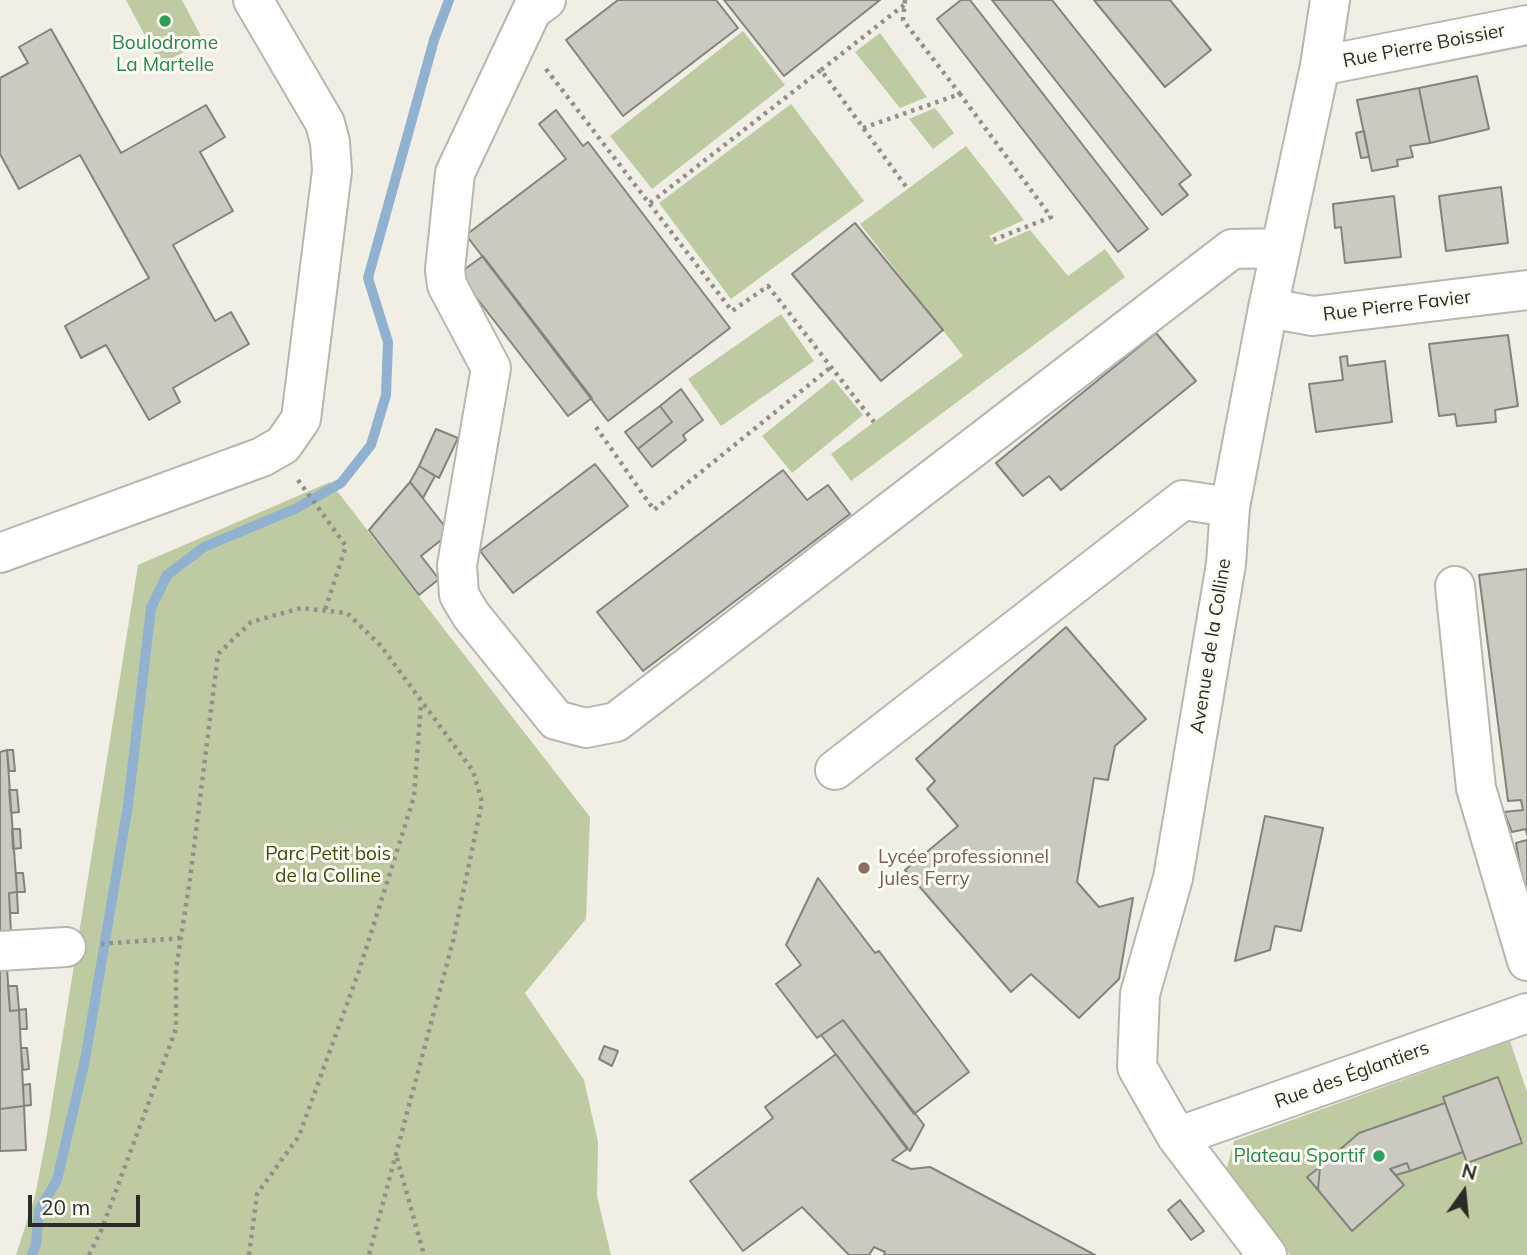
<!DOCTYPE html>
<meta charset="utf-8">
<style>
body{margin:0}
#map{position:relative;width:1527px;height:1255px;overflow:hidden;background:#f0eee5;font-family:Mulish,sans-serif}
canvas{display:block}
.north{position:absolute;left:1429px;top:1157px;width:70px;height:70px;-webkit-text-stroke:5px #fdfcf2;paint-order:stroke;rotate:15deg;font-size:19px;font-weight:700;line-height:28px;text-align:center;color:#2b2b27}
.north::after{content:'';display:block;margin:auto;width:24px;height:32px;background:#2b2b27;clip-path:polygon(50% 0,100% 100%,50% 72%,0 100%)}
.scale{position:absolute;left:28px;top:1195px;width:112px;height:32px;box-sizing:border-box;border:4px solid #2b2b27;border-top:0;padding-left:9px;font-size:21px;line-height:24px;white-space:nowrap;color:#2b2b27;-webkit-text-stroke:5px #fdfcf2;paint-order:stroke}
</style>
<div id="map">
<canvas width="1527" height="1255"></canvas>
<div class="north">N</div>
<div class="scale">20 m</div>
</div>
<script>
const c = document.querySelector('canvas').getContext('2d');
c.lineJoin = 'round';
function fillPath(path, color) { c.fillStyle = color; c.fill(path, 'evenodd'); }
function strokePath(path, color, width, dash) { c.strokeStyle = color; c.lineWidth = width; c.lineCap = dash ? 'butt' : 'round'; c.setLineDash(dash || []); c.stroke(path); }
function write(font, color, halo, rows, align = 'center') {
  c.font = font + ' Mulish,sans-serif'; c.lineWidth = 6; c.setLineDash([]); c.textBaseline = 'middle'; c.strokeStyle = halo; c.fillStyle = color; for (const [text, x, y, turn = 0] of rows) {
    c.save(); c.translate(x, y); c.rotate((+turn || 0) * Math.PI / 180); c.textAlign = isNaN(turn) ? turn : align; if (halo) c.strokeText(text, 0, 0); c.fillText(text, 0, 0); c.restore();
  }
}
const green = new Path2D(`
 M126,0h56l22,42 -44,22z
 M743,31l42,54 -133,104 -42,-53z
 M880,33l47,64 -27,11 -45,-56z
 M791,104l73,97 -133,98 -72,-96z
 M935,108l19,25 -21,16 -24,-30z
 M966,146l58,74 -35,16 7,9 34,-15 38,46 37,-27 20,28 -274,204 -20,-27 132,-98 -103,-132z
 M781,314l33,47 -93,65 -33,-47z
 M833,379l30,36 -71,58 -30,-37z
 M330,482l260,335 -4,102 -61,74 59,87 14,62 -1,54 14,59h-595l19,-59 12,-62 91,-569z
 M1510,1041l17,51v163h-237l-64,-84 8,-30z`);
const stream = new Path2D(`
 M32,1255l4,-11 3,-34 18,-30 28,-120 43,-255 23,-197 16,-33 37,-28 91,-38 46,-26 30,-38 15,-50 2,-53 -20,-64 66,-238 15,-40`);
const building = new Path2D(`
 M618,0h98l22,28 -115,88 -57,-76z
 M724,0h156l-96,76z
 M961,0h9l178,229 -30,23 -181,-233z
 M992,0h60l139,175 -12,9 9,11 -26,20z
 M1094,0h76l41,50 -46,37z
 M51,29l70,124 85,-48 19,32 -25,15 33,59 -60,34 42,76 16,-9 18,32 -76,44 7,14 -31,18 -43,-75 -25,13 -16,-32 84,-48 -69,-123 -61,34 -19,-35v-76l28,-15 -9,-16z
 M1477,76l12,53 -59,14 -11,-55z
 M1419,88l11,55 -20,3 3,11 -16,3 1,6 -26,5 -15,-71z
 M556,110l27,36 5,-4 142,186 -122,93 -142,-186 100,-76 -27,-35z
 M1364,131l5,26 -8,1 -5,-25z
 M1501,187l7,56 -62,8 -7,-55z
 M1394,196l7,61 -56,6 -4,-36 -6,1 -2,-24z
 M855,223l88,107 -62,51 -89,-107z
 M483,256l109,142 -24,18 -110,-142z
 M1156,333l40,48 -135,109 -12,-14 -26,20 -27,-33z
 M1508,335l10,71 -23,4 1,12 -39,4 -2,-12 -16,2 -10,-72z
 M1347,356l1,10 37,-5 7,61 -76,10 -7,-48 34,-4 -3,-23z
 M681,389l22,31 -20,15 3,5 -34,27 -14,-18 34,-27 -12,-16z
 M660,406l12,16 -34,27 -13,-17z
 M436,429l22,9 -19,40 -20,-12z
 M595,464l33,42 -115,87 -33,-42z
 M419,466l16,10 -12,22 -13,-16z
 M783,470l24,30 21,-15 22,29 -207,157 -46,-59z
 M410,482l40,51 -29,23 18,23 -20,16 -50,-65z
 M1527,569v266l-1,-6 -14,3 -8,-20 19,-2 -2,-10 -13,1 -29,-226z
 M1066,627l80,92 -31,27 -7,34 -14,-2 -17,104 22,25 34,-9 -14,81 -40,39 -48,-44 -20,18 -106,-122 53,-44 -31,-37 8,-8 -19,-22z
 M7,750h6l2,21h-6z
 M7,750l10,142 -8,1 2,40h-11v-181z
 M9,790h8l2,22 -8,1z
 M1265,816l58,12 -22,103 -26,-5 -5,24 -35,11z
 M12,829h8l1,19 -8,1z
 M1527,840v55l-2,1 -9,-53z
 M16,873h7l2,19h-8z
 M818,878l57,75 4,-2 90,121 -55,42 -71,-94 -26,18 -41,-54 25,-19 -15,-20z
 M17,892l1,21h-8l-1,-20z
 M0,968h7l3,43 9,-1 5,96 -24,3z
 M8,986h9l2,24 -9,1z
 M26,1009l1,20h-7l-1,-19z
 M843,1020l81,105 -14,26 -89,-116z
 M604,1046l14,5 -6,15 -13,-7z
 M21,1048h6l2,21 -6,1z
 M836,1054l71,95 -15,11 19,9 19,-2 165,88h-211l1,-3 -11,-5 -5,8h-20l-47,-48 -59,44 -53,-70 83,-63 -8,-11z
 M1498,1077l24,66 -55,20 -24,-66z
 M30,1084l1,21 -7,1 -1,-21z
 M1445,1103l18,49 -53,19 -3,-8 -17,6 14,16 -52,46 -34,-41 2,-23 39,-34z
 M24,1106l2,44 -26,1v-42z
 M1407,1163l3,8 -14,4 -6,-6z
 M1320,1167l-2,23 -11,-13z
 M1180,1200l24,31 -13,9 -23,-30z`);
const path = new Path2D(`
 M905,0l-2,20 57,74
 M546,69l186,242 36,-25 106,136
 M821,70l83,-65
 M863,128l97,-34 91,123 -58,23
 M650,203l171,-133 86,118
 M596,427l58,83 177,-143
 M298,480l48,66 -21,64
 M101,944l80,-6
 M397,1158l27,97
 M89,1255l12,-24 75,-202v-60l14,-90 28,-225 33,-32 50,-14 46,5 34,33 92,125 9,31 -29,139 -84,314
 M249,1255l8,-61 42,-58 60,-165 55,-174 7,-94`);
const minor = new Path2D(`
 M546,0l-14,10 -77,163 -10,97 2,15 44,83 -34,197 2,30 12,20 85,105 30,8 30,-6 616,-473 48,-1
 M1320,66l207,-41
 M1268,308l45,8 214,-26
 M0,553l262,-96 21,-12 18,-26 31,-248 -2,-29 -5,-19 -72,-123
 M1455,586l21,202 51,173
 M835,770l348,-270 47,7
 M0,951l66,-4
 M1177,1137l350,-124
 M1267,1255l-90,-118 -40,-70 3,-73 33,-116 53,-314 4,-57 38,-199 52,-242 10,-66`);
const markers = [
 [165,21,7,"#2e9e5b"],
 [864,868,7,"#8d6e63"],
 [1379,1156,7,"#2e9e5b"]
];
const leisureNames = [
 ["Boulodrome",165,43],
 ["La Martelle",165,65],
 ["Plateau Sportif",1365,1156,"right"]
];
const streetNames = [
 ["Rue Pierre Boissier",1424,46,-11],
 ["Rue Pierre Favier",1397,306,-7],
 ["Avenue de la Colline",1211,646,-81],
 ["Rue des Églantiers",1352,1075,-20]
];
const parkNames = [
 ["Parc Petit bois",328,854],
 ["de la Colline",328,876]
];
const educationNames = [
 ["Lycée professionnel",878,857],
 ["Jules Ferry",878,879]
];
fillPath(green, '#bdcaa2');
strokePath(stream, '#90b1cf', 10);
fillPath(building, '#cbcac1');
strokePath(building, '#84837b', 2);
strokePath(minor, '#b8b6ad', 42);
strokePath(path, '#919089', 4.5, [3.5, 5]);
strokePath(minor, '#fff', 38);
for (const [x, y, r, color] of markers) { const dot = new Path2D(); dot.arc(x, y, r, 0, 2 * Math.PI); c.fillStyle = color; c.fill(dot); strokePath(dot, '#fdfcf2', 2.5); }
write('19px', '#27864d', '#fdfcf2', leisureNames);
write('19px', '#2b2b27', '#fdfcf2', streetNames);
write('19px', '#3c4b0a', '#fdfcf2', parkNames);
write('19px', '#785e54', '#fdfcf2', educationNames, 'left');
</script>
